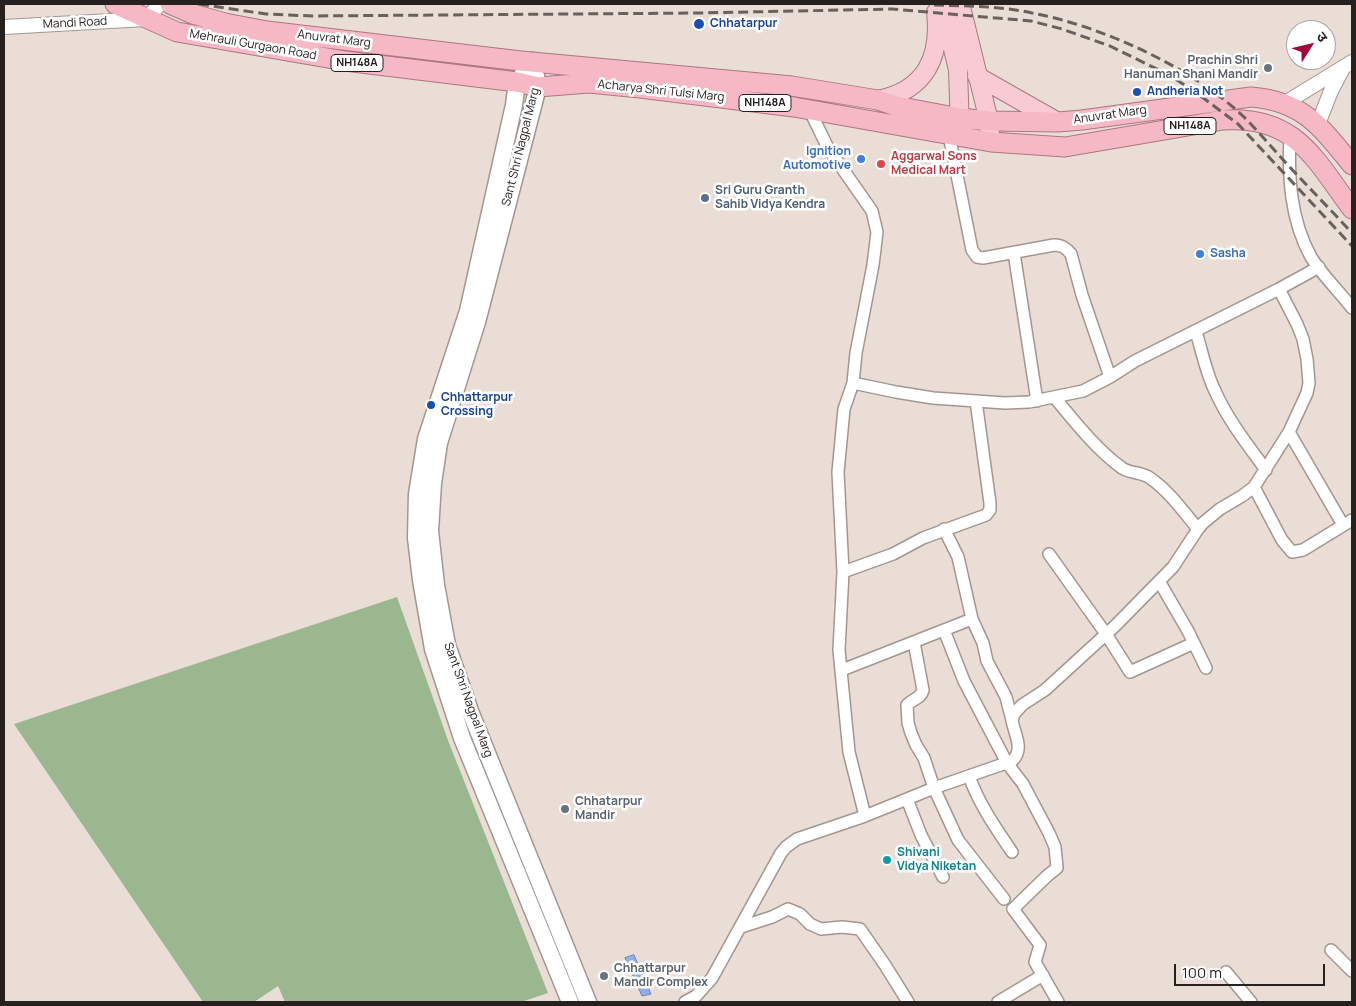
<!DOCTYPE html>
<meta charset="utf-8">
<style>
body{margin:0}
#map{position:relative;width:1356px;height:1006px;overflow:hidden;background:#e9ddd6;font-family:Manrope,"Noto Sans Devanagari",sans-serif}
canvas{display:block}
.frame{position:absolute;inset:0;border:5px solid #26211f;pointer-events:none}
.north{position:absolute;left:1286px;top:20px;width:50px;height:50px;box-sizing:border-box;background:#fff;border:1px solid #a8a6a5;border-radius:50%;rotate:54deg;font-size:14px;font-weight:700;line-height:20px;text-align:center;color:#26211f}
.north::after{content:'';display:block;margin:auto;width:18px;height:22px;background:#a20539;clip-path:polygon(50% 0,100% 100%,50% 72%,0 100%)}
.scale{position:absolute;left:1174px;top:964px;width:151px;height:22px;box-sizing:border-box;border:2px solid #26211f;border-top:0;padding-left:6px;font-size:15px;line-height:18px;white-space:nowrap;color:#26211f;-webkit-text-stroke:4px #fff;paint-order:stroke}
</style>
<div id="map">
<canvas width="1356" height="1006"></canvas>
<div class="frame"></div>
<div class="north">उ</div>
<div class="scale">100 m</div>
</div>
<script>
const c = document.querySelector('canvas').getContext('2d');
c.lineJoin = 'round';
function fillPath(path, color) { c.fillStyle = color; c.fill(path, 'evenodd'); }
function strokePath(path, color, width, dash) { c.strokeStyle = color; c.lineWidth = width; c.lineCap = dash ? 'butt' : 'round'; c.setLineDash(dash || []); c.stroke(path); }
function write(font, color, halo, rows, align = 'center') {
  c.font = font + ' Manrope,sans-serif'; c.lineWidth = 5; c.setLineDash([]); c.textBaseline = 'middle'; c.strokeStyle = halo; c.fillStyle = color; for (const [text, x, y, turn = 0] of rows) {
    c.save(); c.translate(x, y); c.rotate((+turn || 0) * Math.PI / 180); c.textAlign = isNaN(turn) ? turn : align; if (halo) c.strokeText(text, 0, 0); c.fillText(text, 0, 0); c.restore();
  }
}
const green = new Path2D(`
 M397,597l52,146 99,250 -27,9h-236l-7,-16 -24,16h-51l-189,-278z`);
const water = new Path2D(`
 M634,955l17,39 -9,2 -17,-38z`);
const minor = new Path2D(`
 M809,109l19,39 44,63 5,21 -4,33 -17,88 -3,30 -9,26 -6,63 5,100 -4,78 10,102 16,64
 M1290,134c-2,42 0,85 21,123 11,18 28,34 41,51
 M949,135l23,115 5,7 6,1 71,-13c8,0 12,3 17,9l11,41 28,82
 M1014,253l23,148
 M1196,332c6,19 10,41 19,59 13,29 32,53 51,79
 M853,383l43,9 37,6 72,5 24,-1 54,-11 27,-14 25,-16 144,-72 40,-22
 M1055,398c20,24 41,51 67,70 9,6 20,4 28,10 19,13 33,33 48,51
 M1289,432l54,93
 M1254,487l28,53 10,12 11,-2 49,-30
 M944,529l14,28 14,62 11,24 4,18 19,36 6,23
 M1049,554l57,80 24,38 64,-29
 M843,572l50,-18 30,-16 63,-23 4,-5v-7l-14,-102
 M1159,581l29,50 18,37
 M944,630l20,51 43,82 16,21 26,49 6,14 2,21 -10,8 -34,33 27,36 -5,17 23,40
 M914,642l9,48c-2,9 -11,9 -16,15l1,18 3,10 5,12 8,13 10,30 24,52 46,59
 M842,670l130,-51
 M969,776c10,28 26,51 43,76
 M907,799l14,36 22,42
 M741,927l31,-10 16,-8 12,5 10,10 11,5 21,-2 18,2 25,36 23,37
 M1331,950l21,21
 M1226,972l25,30
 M685,1002l11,-6 16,-18 69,-125 5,-6 11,-8 68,-23 69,-28 78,-27c13,-12 2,-27 0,-41l2,-6 8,-9 23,-15 70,-64 58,-59 25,-38 5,-6 17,-14 22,-13 12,-9 35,-55 18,-39 2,-10 -2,-24 -4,-20 -6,-15 -18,-35
 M998,1002l45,-27`);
const tertiary = new Path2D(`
 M4,27l142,-8 14,-15
 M1285,103l67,-41
 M1318,124l13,-33 12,-23`);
const secondary = new Path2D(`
 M533,61l-16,21 -3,23 -46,206 -42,128 -9,55 -1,44 5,42 12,69 29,89 108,264
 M536,76l2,11 -61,235 -38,121 -6,40 -3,48 6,54 11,60 23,66 118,291`);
const primary = new Path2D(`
 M940,4l4,7 14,59 2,60
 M958,4l4,7 27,110 1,13
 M977,76l81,46
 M878,100c48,-10 63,-43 58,-88`);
const trunk = new Path2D(`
 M115,4l62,28 168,29 172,21 21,5 51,-4 51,5 154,19 197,35 74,5 158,-27c72,-5 91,38 129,89
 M170,4l23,10 32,9 42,8 254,30 271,25 86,14 18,6 64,12 29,3 69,1 24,-2 169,-23c52,4 70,30 101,68`);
const rail = new Path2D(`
 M199,4l67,10 46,2 386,-3 194,-4 139,12 31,8 48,17 59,29 25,16 44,33 114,122
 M934,5c33,1 66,1 98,8 70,13 161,55 212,104 15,15 29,32 43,47 22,24 44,46 65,69`);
const markers = [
 [699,24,6,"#1a4fb4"],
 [1268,68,5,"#6b7280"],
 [1137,92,5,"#1a4fb4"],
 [861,159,5,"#3f7fe0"],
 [881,164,5,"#e0444e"],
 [705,198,5,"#5c6f8a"],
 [1200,254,5,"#3f7fe0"],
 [431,405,5,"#1a4fb4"],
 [565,809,5,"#6b7280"],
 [887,860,5,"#0f9aa8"],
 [604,976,5,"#6b7280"]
];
const shields = [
 [357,63,52],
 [765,103,52],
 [1190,126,52]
];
const shieldNames = [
 ["NH148A",357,63],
 ["NH148A",765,103],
 ["NH148A",1190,126]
];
const streetNames = [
 ["Mandi Road",75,23,-3],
 ["Anuvrat Marg",334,39,7],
 ["Mehrauli Gurgaon Road",253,45,10],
 ["Acharya Shri Tulsi Marg",661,91,6],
 ["Anuvrat Marg",1110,115,-8],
 ["Sant Shri Nagpal Marg",521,147,-76],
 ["Sant Shri Nagpal Marg",468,700,70]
];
const transitNames = [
 ["Chhatarpur",710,24],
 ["Andheria Not",1147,92],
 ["Chhattarpur",441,398],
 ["Crossing",441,412]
];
const worshipNames = [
 ["Prachin Shri",1258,61,"right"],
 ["Hanuman Shani Mandir",1258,75,"right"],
 ["Chhatarpur",575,802],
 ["Mandir",575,816],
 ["Chhattarpur",614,969],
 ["Mandir Complex",614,983]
];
const shopNames = [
 ["Ignition",851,152],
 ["Automotive",851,166],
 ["Sasha",1210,254,"left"]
];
const healthNames = [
 ["Aggarwal Sons",891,157],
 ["Medical Mart",891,171]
];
const serviceNames = [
 ["Sri Guru Granth",715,191],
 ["Sahib Vidya Kendra",715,205]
];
const cultureNames = [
 ["Shivani",897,853],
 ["Vidya Niketan",897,867]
];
fillPath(green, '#9ab78f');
fillPath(water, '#8eafef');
strokePath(water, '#6f84b1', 1);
strokePath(minor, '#a29790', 14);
strokePath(tertiary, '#a29790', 16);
strokePath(secondary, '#a29790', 19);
strokePath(primary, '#ab7780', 20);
strokePath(trunk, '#ab7780', 21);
strokePath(minor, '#fff', 11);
strokePath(tertiary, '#fff', 14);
strokePath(secondary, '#fff', 16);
strokePath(primary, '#f8cad3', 18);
strokePath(trunk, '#f6b8c4', 19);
strokePath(rail, '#68615d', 3, [10, 5]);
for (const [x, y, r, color] of markers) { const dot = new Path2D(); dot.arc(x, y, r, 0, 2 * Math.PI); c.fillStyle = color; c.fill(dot); strokePath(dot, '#fff', 2); }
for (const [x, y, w] of shields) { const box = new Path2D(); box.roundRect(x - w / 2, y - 8.5, w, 17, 4); c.fillStyle = '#fff'; c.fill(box); strokePath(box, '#26211f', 1); }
write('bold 11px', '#26211f', null, shieldNames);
write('12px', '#26211f', '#fff', streetNames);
write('bold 12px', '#164399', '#fff', transitNames, 'left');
write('bold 12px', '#5b616d', '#fff', worshipNames, 'left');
write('bold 12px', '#366cbe', '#fff', shopNames, 'right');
write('bold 12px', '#be3a42', '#fff', healthNames, 'left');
write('bold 12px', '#4e5e75', '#fff', serviceNames, 'left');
write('bold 12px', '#0d838f', '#fff', cultureNames, 'left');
</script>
